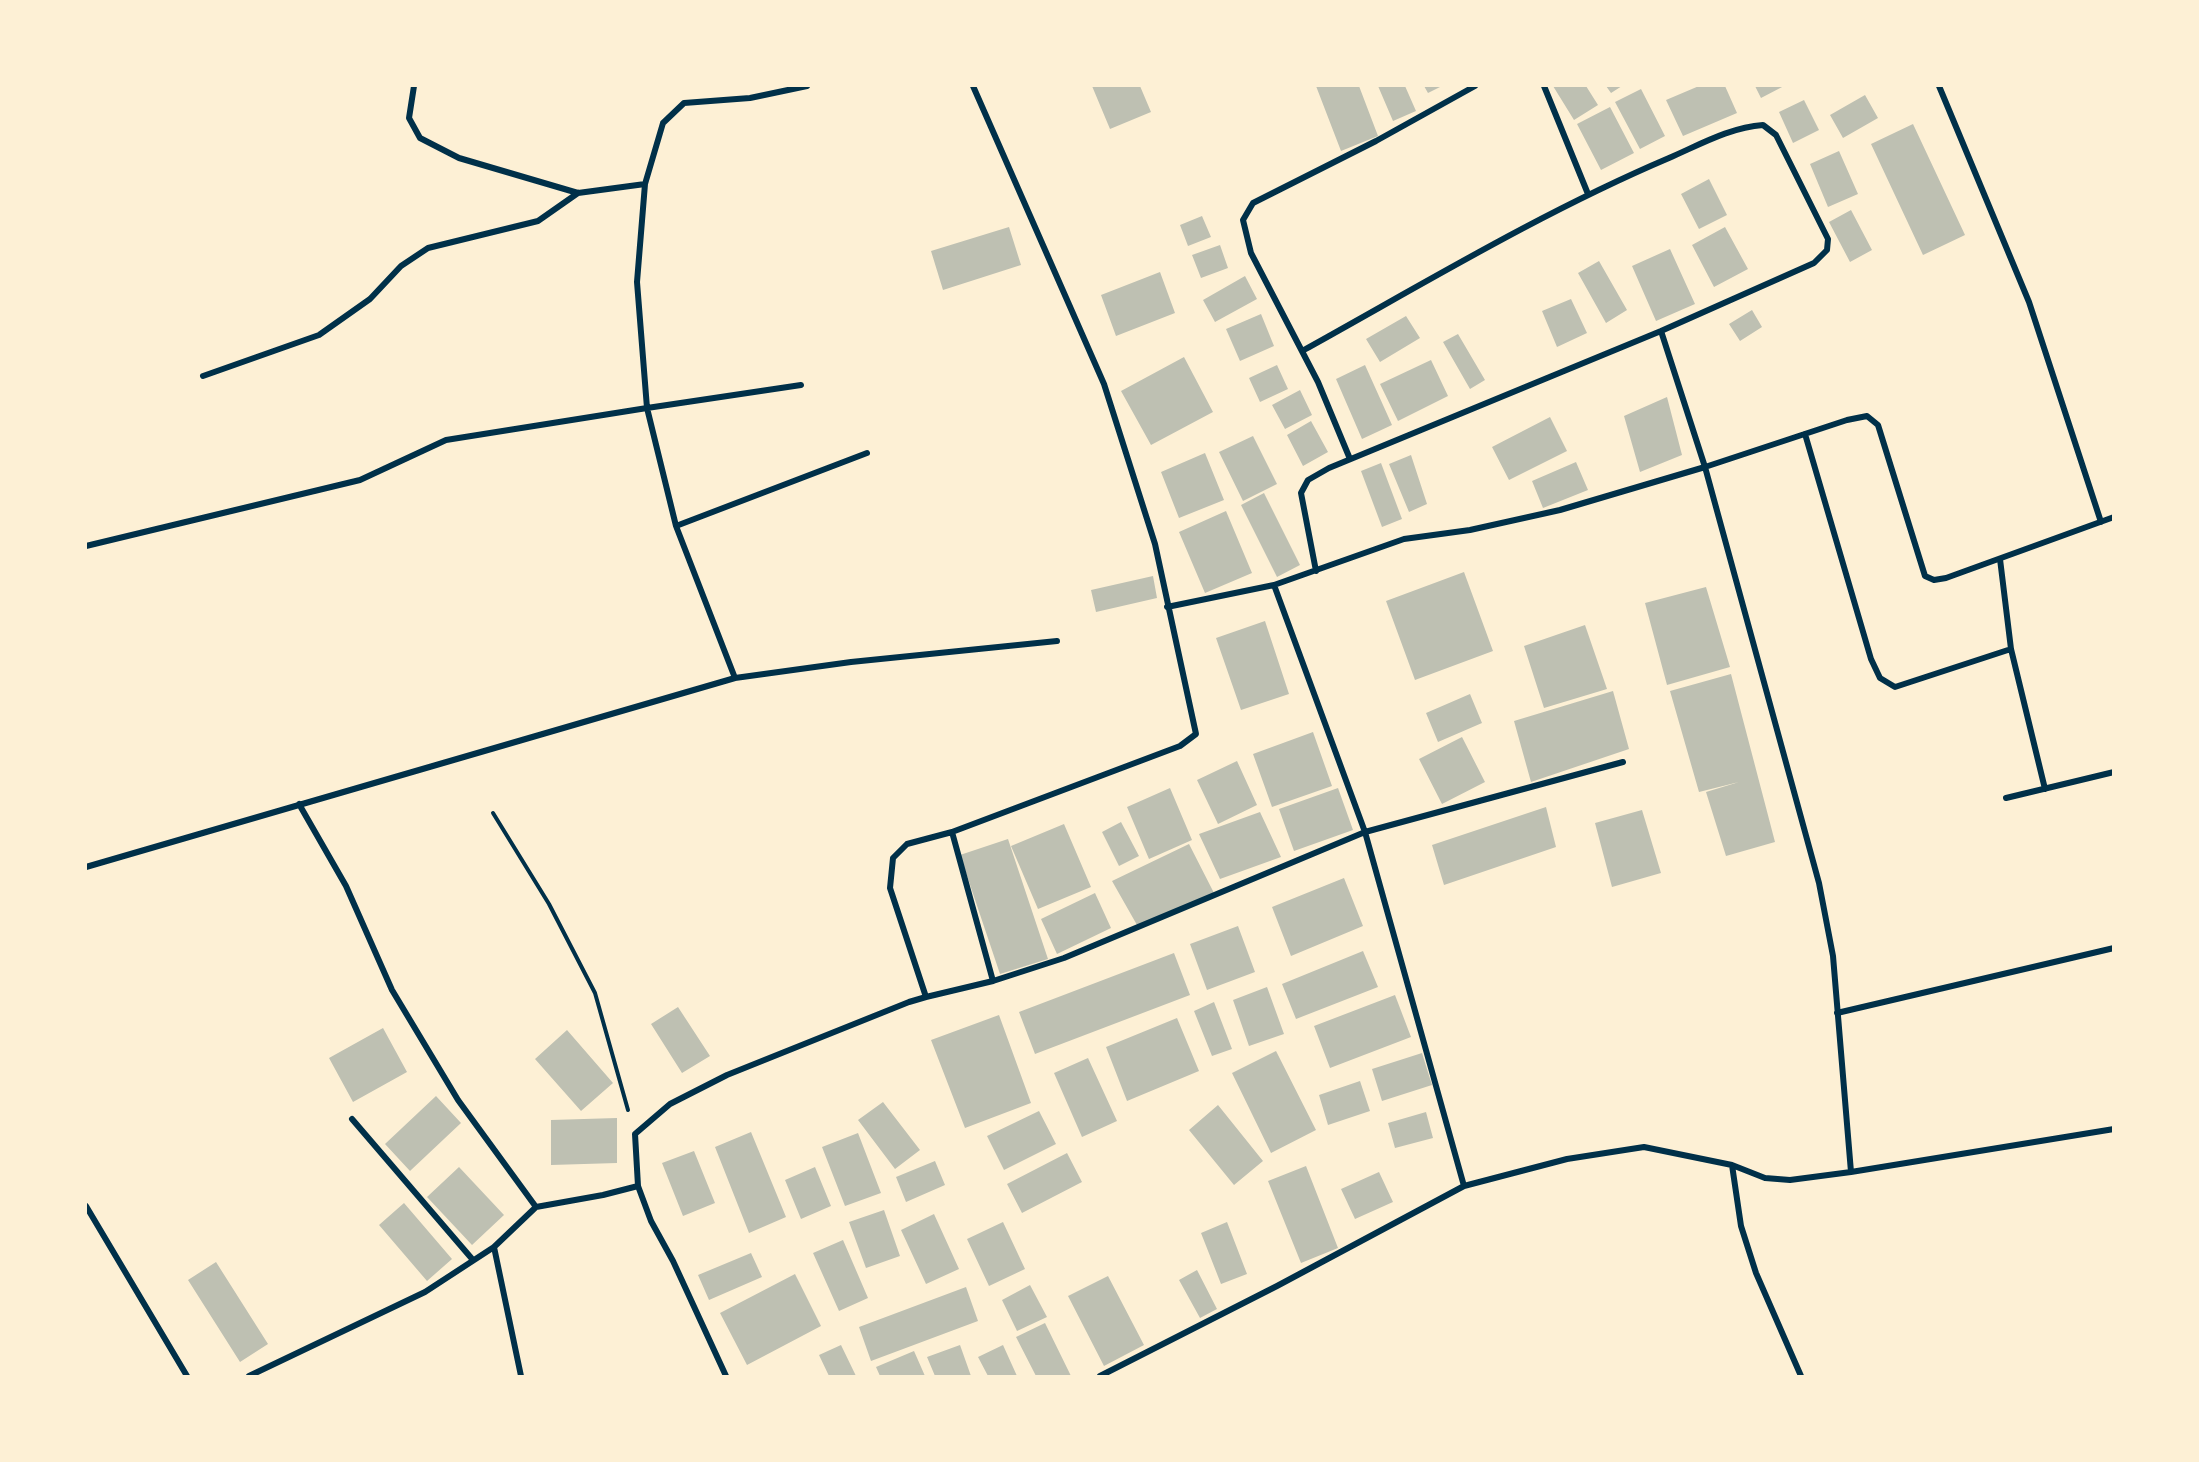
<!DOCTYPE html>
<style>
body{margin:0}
#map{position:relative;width:2199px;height:1462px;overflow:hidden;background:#fdf0d5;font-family:"Fira Sans Condensed",sans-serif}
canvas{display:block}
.frame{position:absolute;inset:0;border:87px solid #fdf0d5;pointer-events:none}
</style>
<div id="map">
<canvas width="2199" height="1462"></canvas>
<div class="frame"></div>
</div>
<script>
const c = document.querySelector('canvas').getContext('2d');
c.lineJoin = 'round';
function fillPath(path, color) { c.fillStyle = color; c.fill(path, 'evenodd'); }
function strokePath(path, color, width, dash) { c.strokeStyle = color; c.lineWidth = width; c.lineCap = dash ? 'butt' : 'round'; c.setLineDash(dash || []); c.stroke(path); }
const building = new Path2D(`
 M1092,86h48l11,26 -41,17z
 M1316,86h43l19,50 -37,15z
 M1378,86h27l11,25 -23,10z
 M1424,86h18l-14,7z
 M1553,86h33l12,19 -24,15z
 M1606,86h16l-11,7z
 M1699,86h26l12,27 -54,23 -17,-36z
 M1755,86h29l-23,12z
 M1641,89l24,47 -25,13 -25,-47z
 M1865,95l13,23 -35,20 -13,-23z
 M1804,100l15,30 -26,13 -14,-31z
 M1610,107l24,46 -33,17 -24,-46z
 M1913,124l52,111 -42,20 -52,-111z
 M1839,151l19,43 -30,13 -18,-43z
 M1709,179l18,36 -28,14 -18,-35z
 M1851,210l21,40 -22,12 -21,-40z
 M1202,216l9,21 -23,9 -8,-21z
 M1009,227l12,38 -78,25 -12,-39z
 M1725,227l23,42 -34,18 -22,-42z
 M1220,245l8,23 -27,10 -9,-23z
 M1670,249l25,55 -39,17 -24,-55z
 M1599,261l28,49 -21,13 -28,-50z
 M1160,272l15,41 -59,23 -15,-41z
 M1245,276l12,23 -42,23 -12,-22z
 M1571,299l16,34 -30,14 -15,-36z
 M1752,310l10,17 -22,14 -11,-17z
 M1261,314l13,32 -34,15 -14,-32z
 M1406,316l14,22 -40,24 -14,-23z
 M1458,334l27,46 -15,9 -27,-47z
 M1184,357l29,55 -62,33 -30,-54z
 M1431,360l17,36 -50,25 -18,-37z
 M1277,365l11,24 -28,13 -11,-24z
 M1365,365l27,60 -30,14 -26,-60z
 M1300,390l12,25 -27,14 -13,-24z
 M1667,397l15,58 -42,17 -16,-56z
 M1550,417l17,34 -58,29 -17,-33z
 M1311,421l17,31 -25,14 -16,-31z
 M1253,436l24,48 -34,17 -24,-49z
 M1205,453l19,47 -45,18 -18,-46z
 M1411,455l16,49 -18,8 -20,-48z
 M1576,462l12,28 -45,18 -11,-27z
 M1381,463l21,56 -20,8 -21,-56z
 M1264,493l36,72 -23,12 -36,-72z
 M1226,511l26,62 -47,20 -26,-61z
 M1464,572l29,79 -78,29 -29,-79z
 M1153,576l4,22 -61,14 -5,-22z
 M1706,587l24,80 -63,18 -22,-82z
 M1265,621l24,73 -48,16 -25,-72z
 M1585,625l22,64 -63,19 -20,-62z
 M1731,674l44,168 -49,14 -20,-64 33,-10 -40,10 -29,-101z
 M1613,691l16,58 -98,33 -17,-61z
 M1470,694l12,29 -44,19 -12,-29z
 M1313,732l19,54 -60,21 -19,-53z
 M1462,737l23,45 -43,22 -23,-45z
 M1237,761l20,44 -39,19 -21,-44z
 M1170,788l22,52 -43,19 -22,-52z
 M1338,788l15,42 -59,21 -15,-42z
 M1546,807l10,40 -112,38 -12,-40z
 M1642,810l19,63 -49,14 -17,-64z
 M1260,812l21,45 -61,22 -21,-45z
 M1121,822l18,34 -20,10 -17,-34z
 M1064,824l27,63 -53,22 -27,-63z
 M1008,839l40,120 -48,15 -40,-119z
 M1189,844l25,49 -77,32 -25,-44z
 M1344,878l19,48 -72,30 -19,-49z
 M1095,893l16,35 -54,26 -16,-35z
 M1238,926l17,46 -48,18 -17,-46z
 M1363,951l15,36 -82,32 -14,-35z
 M1174,953l16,42 -155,59 -16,-42z
 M1267,987l17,47 -35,12 -16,-46z
 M1395,995l16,42 -81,31 -16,-42z
 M1214,1002l18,47 -20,7 -18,-45z
 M678,1007l32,49 -28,17 -31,-49z
 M999,1015l32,88 -66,25 -34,-88z
 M1177,1018l22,53 -72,30 -21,-54z
 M383,1028l24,44 -54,30 -24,-44z
 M567,1030l46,53 -32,28 -46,-52z
 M1276,1051l40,79 -45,23 -39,-80z
 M1422,1053l10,32 -50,16 -10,-32z
 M1088,1058l29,63 -35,16 -28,-64z
 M1360,1081l10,30 -42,14 -9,-30z
 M436,1096l25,27 -51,48 -25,-27z
 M883,1102l37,48 -25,19 -37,-49z
 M1218,1105l45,56 -29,24 -45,-55z
 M1039,1111l17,33 -52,26 -17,-34z
 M1426,1112l7,26 -38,10 -7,-25z
 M617,1118v45l-66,2v-45z
 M751,1132l35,85 -37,16 -34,-86z
 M858,1133l23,60 -36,13 -23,-59z
 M694,1151l21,52 -32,13 -21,-53z
 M1067,1153l15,29 -60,31 -15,-29z
 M935,1161l10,24 -39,17 -10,-25z
 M1306,1166l32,82 -37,15 -33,-82z
 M459,1167l45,48 -32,30 -45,-48z
 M815,1167l16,39 -30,13 -16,-39z
 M1379,1172l14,30 -38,17 -14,-30z
 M404,1203l48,56 -25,22 -48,-56z
 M884,1210l16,46 -34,12 -17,-46z
 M934,1214l25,55 -33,15 -25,-54z
 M1003,1222l22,47 -36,17 -22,-47z
 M1227,1222l20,52 -26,10 -20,-51z
 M843,1240l25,58 -29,13 -26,-58z
 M751,1253l11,24 -53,23 -11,-25z
 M216,1262l52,82 -28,18 -52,-82z
 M1197,1270l20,39 -17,9 -21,-38z
 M795,1274l26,52 -74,39 -27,-52z
 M1108,1276l36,69 -40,21 -36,-70z
 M1030,1285l17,32 -30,14 -15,-31z
 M966,1287l12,34 -107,40 -12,-34z
 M1045,1323l26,53h-35l-20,-39z
 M841,1345l15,31h-27l-10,-21z
 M960,1345l11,31h-36l-8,-19z
 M1003,1345l14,31h-29l-10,-19z
 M914,1351l11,25h-45l-4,-9z`);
const path = new Path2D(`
 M493,813l56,91 46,89 33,117`);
const minor = new Path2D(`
 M414,86l-5,32 11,20 39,20 119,35 67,-9
 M1544,86l44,108
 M1939,86l90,216 72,220
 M1661,331l44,136 114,416 14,73 18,216
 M1302,351c121,-67 240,-139 367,-193 30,-13 62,-31 94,-33l13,10 52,104 -1,11 -13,13 -153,68 -332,137 -21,12 -7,13 15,78
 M203,376l116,-41 51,-36 31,-33 27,-18 110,-27 40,-28
 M1805,434l66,225 9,19 15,9 116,-38
 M1350,459l-32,-77 -67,-129 -8,-33 10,-17 123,-62 99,-55
 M676,526l191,-73
 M86,546l274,-66 86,-40 201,-32 154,-23
 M2000,559l11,90 34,140
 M1274,585l91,247 99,354
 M1167,607l107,-22 130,-46 66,-9 90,-20 145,-43 142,-47 20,-4 11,9 47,151 9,4 12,-2 168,-61
 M735,678l-59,-152 -29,-118 -10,-126 8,-98 18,-61 21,-20 66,-5 57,-12
 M2006,798l108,-26
 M299,804l47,82 46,104 66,110 78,107
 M952,832l41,149 71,-23 301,-126 258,-70
 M86,867l649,-189 116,-16 206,-21
 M926,997l67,-16
 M1837,1013l277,-65
 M352,1119l121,141
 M1732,1165l9,61 15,47 45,103
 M638,1186l-3,-52 35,-30 57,-29 182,-73 17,-5 -36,-109 3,-30 14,-14 45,-12 228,-86 16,-12 -41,-190 -51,-160 -131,-298
 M86,1206l101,170
 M494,1247l27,129
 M249,1376l176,-84 69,-45 42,-40 67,-12 35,-9 13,35 22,40 53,115
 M1100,1376l177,-90 187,-100 103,-27 77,-12 88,18 33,13 25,2 61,-8 263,-43`);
fillPath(building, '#bec0b2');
strokePath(path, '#003049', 4);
strokePath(minor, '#003049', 6);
</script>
